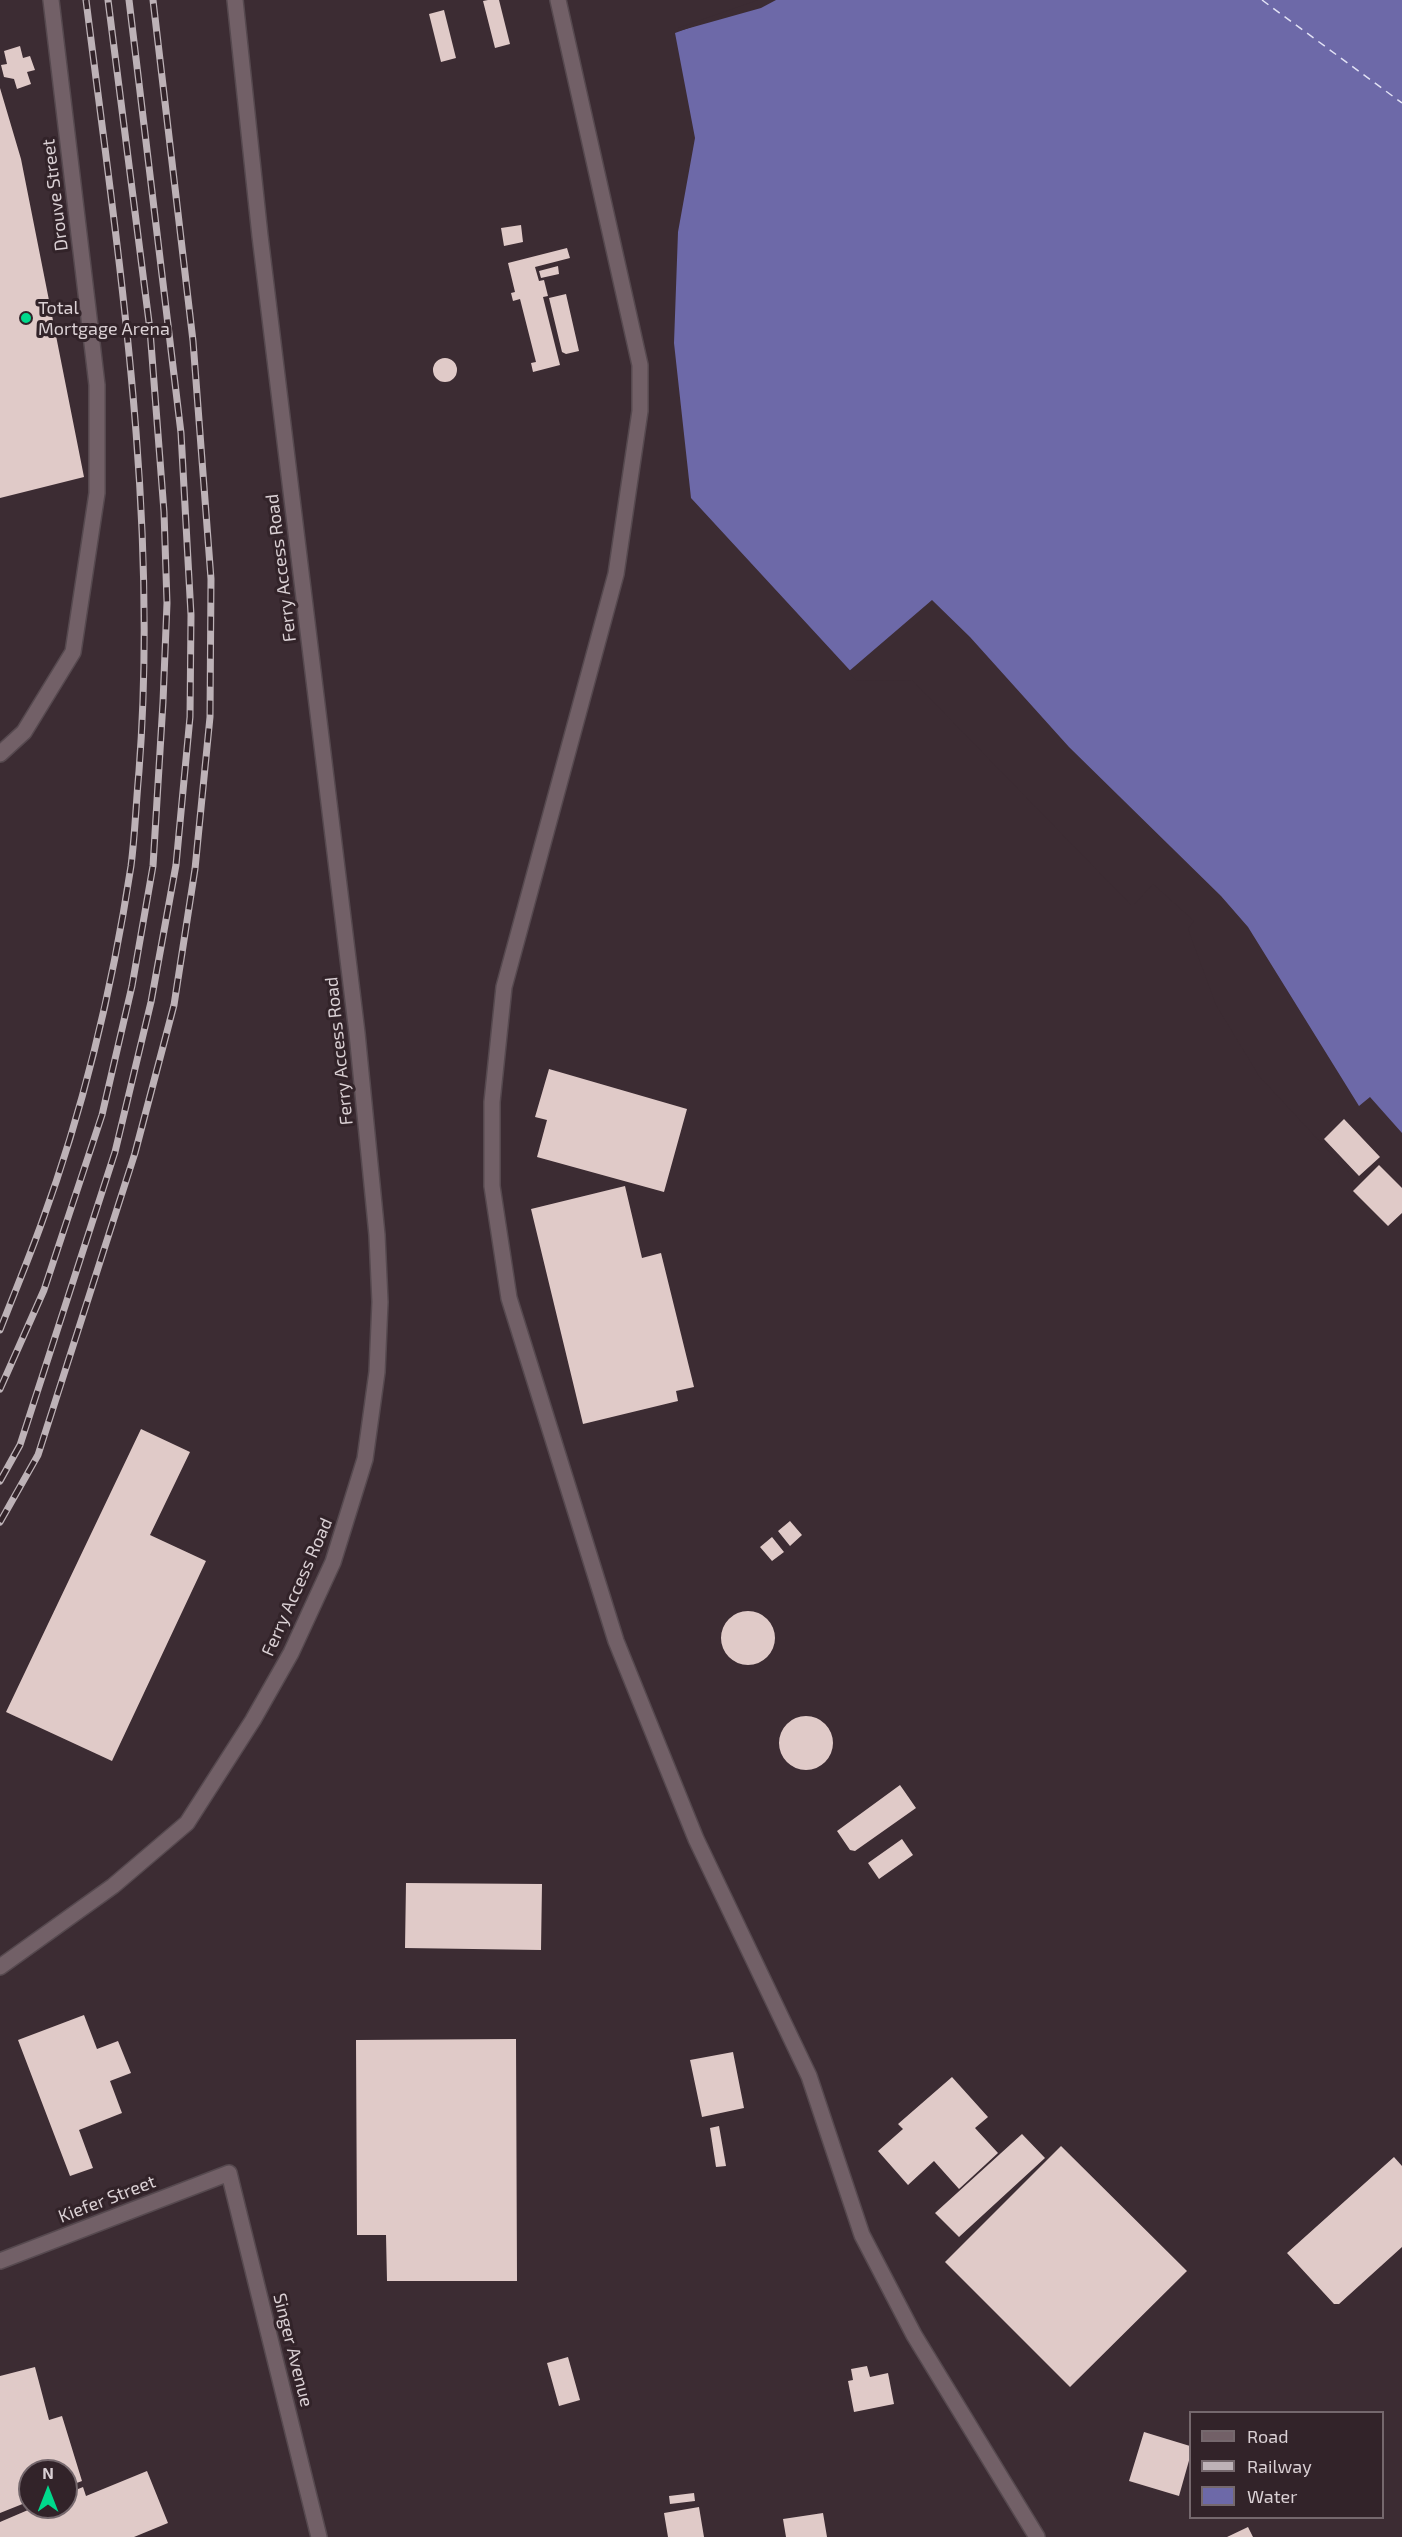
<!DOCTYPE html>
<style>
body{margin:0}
#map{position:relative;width:1402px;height:2537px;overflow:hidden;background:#3c2c33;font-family:"Exo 2",sans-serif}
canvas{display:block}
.legend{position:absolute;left:1189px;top:2411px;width:195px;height:108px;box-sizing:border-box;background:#322329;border:2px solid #75686d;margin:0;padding:8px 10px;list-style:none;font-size:18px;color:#dad0d4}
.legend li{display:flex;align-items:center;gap:12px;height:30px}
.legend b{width:30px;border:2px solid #75686d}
.north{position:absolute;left:18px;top:2459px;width:60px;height:60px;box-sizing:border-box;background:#322329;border:2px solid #75686d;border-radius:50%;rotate:0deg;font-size:16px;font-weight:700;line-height:24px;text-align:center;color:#dad0d4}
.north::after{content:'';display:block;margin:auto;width:21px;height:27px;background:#00d98c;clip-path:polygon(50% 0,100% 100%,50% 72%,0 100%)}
</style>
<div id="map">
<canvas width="1402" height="2537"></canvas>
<ul class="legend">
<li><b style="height:8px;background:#726067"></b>Road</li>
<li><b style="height:8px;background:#bdb2b7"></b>Railway</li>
<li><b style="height:16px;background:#6d69a8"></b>Water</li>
</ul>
<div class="north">N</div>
</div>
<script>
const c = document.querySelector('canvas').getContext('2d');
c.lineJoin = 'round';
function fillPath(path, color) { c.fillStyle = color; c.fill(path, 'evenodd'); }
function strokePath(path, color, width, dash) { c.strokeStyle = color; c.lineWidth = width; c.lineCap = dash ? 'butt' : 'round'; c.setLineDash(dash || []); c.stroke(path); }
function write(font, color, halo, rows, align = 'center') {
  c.font = font + ' "Exo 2",sans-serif'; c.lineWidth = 6; c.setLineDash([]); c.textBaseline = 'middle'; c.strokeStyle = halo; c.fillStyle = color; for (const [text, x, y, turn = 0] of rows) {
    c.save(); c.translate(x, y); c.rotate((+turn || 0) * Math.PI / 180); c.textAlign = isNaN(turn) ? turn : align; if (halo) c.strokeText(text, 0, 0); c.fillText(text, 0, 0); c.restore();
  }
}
const water = new Path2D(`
 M765,0h637v1227l-204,-306 -285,-244 -56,1 -166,-180 -17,-155 4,-111 17,-94 -20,-105z`);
const pier = new Path2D(`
 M758,0h18l-15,8 -82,23 -1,-3z
 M932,600l38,37 99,110 152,149 27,31 111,179 11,-9 32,36v97l-143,-154 -43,-71 -28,-76 6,-8 -41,-37 -19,21h-3l-219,-225 -55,1 -9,-9z`);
const ferry = new Path2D(`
 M1262,0l140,103`);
const building = new Path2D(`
 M488,0h11l11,44 -15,4 -12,-47z
 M444,10l12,48 -15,4 -12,-48z
 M20,46l3,12 7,-2 5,14 -8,2 4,12 -14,5 -3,-10 -10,-2 -3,-12 6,-1 -3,-13z
 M0,88l21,71 63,318 -84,21z
 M521,225l2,17 -19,4 -3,-18z
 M567,248l3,10 -35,9 4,14 5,-1 4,16 -5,1 17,68 -27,7 -2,-9 5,-1 -16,-63 -7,2 -2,-8 4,-1 -7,-29z
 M558,266l1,8 -18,4 -2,-7z
 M566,294l13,57 -13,3 -4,-2 -13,-54z
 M433 370a12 12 0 1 1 24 0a12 12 0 1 1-24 0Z
 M549,1069l138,40 -23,83 -127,-35 10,-37 -12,-3z
 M1344,1119l36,38 -21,19 -35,-37z
 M1379,1165l23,23v25l-14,13 -35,-35z
 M625,1186l17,72 19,-5 33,134 -18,4 2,10 -95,23 -52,-215z
 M141,1429l49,23 -40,83 56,26 -94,200 -106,-49z
 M790,1521l12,14 -12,11 -12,-15z
 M772,1537l12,15 -12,9 -12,-14z
 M721 1638a27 27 0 1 1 54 0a27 27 0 1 1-54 0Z
 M779 1743a27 27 0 1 1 54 0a27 27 0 1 1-54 0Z
 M900,1785l16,23 -61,43 -5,-1 -13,-19z
 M902,1839l11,16 -34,24 -11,-16z
 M406,1883l136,1 -1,66 -136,-2z
 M84,2015l13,34 21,-8 13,32 -21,8 12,32 -43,17 14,38 -23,8 -52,-136z
 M516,2039l1,242h-130l-1,-46h-29l-1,-195z
 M733,2052l11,56 -42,9 -12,-57z
 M952,2077l36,40 -13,11 23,25 -39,36 -25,-28 -26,24 -30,-34 25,-22 -5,-5z
 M719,2126l7,40 -10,1 -6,-39z
 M1022,2134l23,24 -86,79 -24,-24z
 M1061,2146l126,125 -117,116 -125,-125z
 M1394,2157l8,9v81l-63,57h-5l-47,-51z
 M568,2357l12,43 -21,6 -12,-43z
 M867,2366l3,11 18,-4 6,31 -40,8 -6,-31 5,-1 -2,-11z
 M35,2367l14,53 13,-4 20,65 -16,6v-16h-36v30l-30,12v-137z
 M1144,2432l46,14v11l-11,39 -50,-15z
 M147,2471l21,52 -34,14h-134v-15l35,-15h31v-13l17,-7 3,9z
 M694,2493l1,8 -25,3 -1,-8z
 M699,2507l5,30h-36l-4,-24z
 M823,2513l4,24h-41l-3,-18z
 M1248,2527l5,10h-26z`);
const service = new Path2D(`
 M558,0l82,365v46l-24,163 -112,413 -12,115v84l17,112 107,343 80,198 113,237 53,159 52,100 123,202
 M0,754l24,-22 49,-80 24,-159v-108l-46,-385`);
const minor = new Path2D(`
 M0,1967l113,-81 74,-63 66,-103 38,-67 42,-91 32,-103 12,-87 3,-70 -3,-67 -20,-202 -97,-797 -25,-236
 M0,2261l229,-88 90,364`);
const rail = new Path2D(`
 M0,1330c14,-36 29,-72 42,-108 41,-112 71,-238 89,-356 4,-31 5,-63 8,-95 20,-259 -21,-515 -53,-771
 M0,1389l44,-99 58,-175 30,-129 21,-120 10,-164 4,-99 -3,-91 -14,-182 -42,-330
 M0,1481l20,-36 95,-293 36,-150 25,-137 14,-148 1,-102 -10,-182 -52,-433
 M0,1522l38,-67 97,-302 39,-148 21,-136 15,-152 1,-138 -18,-238 -40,-341`);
const markers = [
 [26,318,6,"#00d98c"]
];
const streetNames = [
 ["Drouve Street",55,195,-97],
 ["Ferry Access Road",281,568,-97],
 ["Ferry Access Road",339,1051,-96],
 ["Ferry Access Road",297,1587,-66],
 ["Kiefer Street",107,2199,-21],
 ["Singer Avenue",293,2350,76]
];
const poiNames = [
 ["Total",38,308],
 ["Mortgage Arena",38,329]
];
fillPath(water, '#6d69a8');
fillPath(pier, '#3c2c33');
strokePath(ferry, '#e2e2f5', 1.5, [8, 6]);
fillPath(building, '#e0cac8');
strokePath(service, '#56494f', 18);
strokePath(minor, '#56494f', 18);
strokePath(service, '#726067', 15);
strokePath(minor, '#726067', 15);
strokePath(rail, '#bdb2b7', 7);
strokePath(rail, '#322329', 4.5, [14]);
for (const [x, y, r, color] of markers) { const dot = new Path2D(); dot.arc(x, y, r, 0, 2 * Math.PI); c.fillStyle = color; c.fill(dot); strokePath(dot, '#322329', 2); }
write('18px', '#dad0d4', '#322329', streetNames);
write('18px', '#dad0d4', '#322329', poiNames, 'left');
</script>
